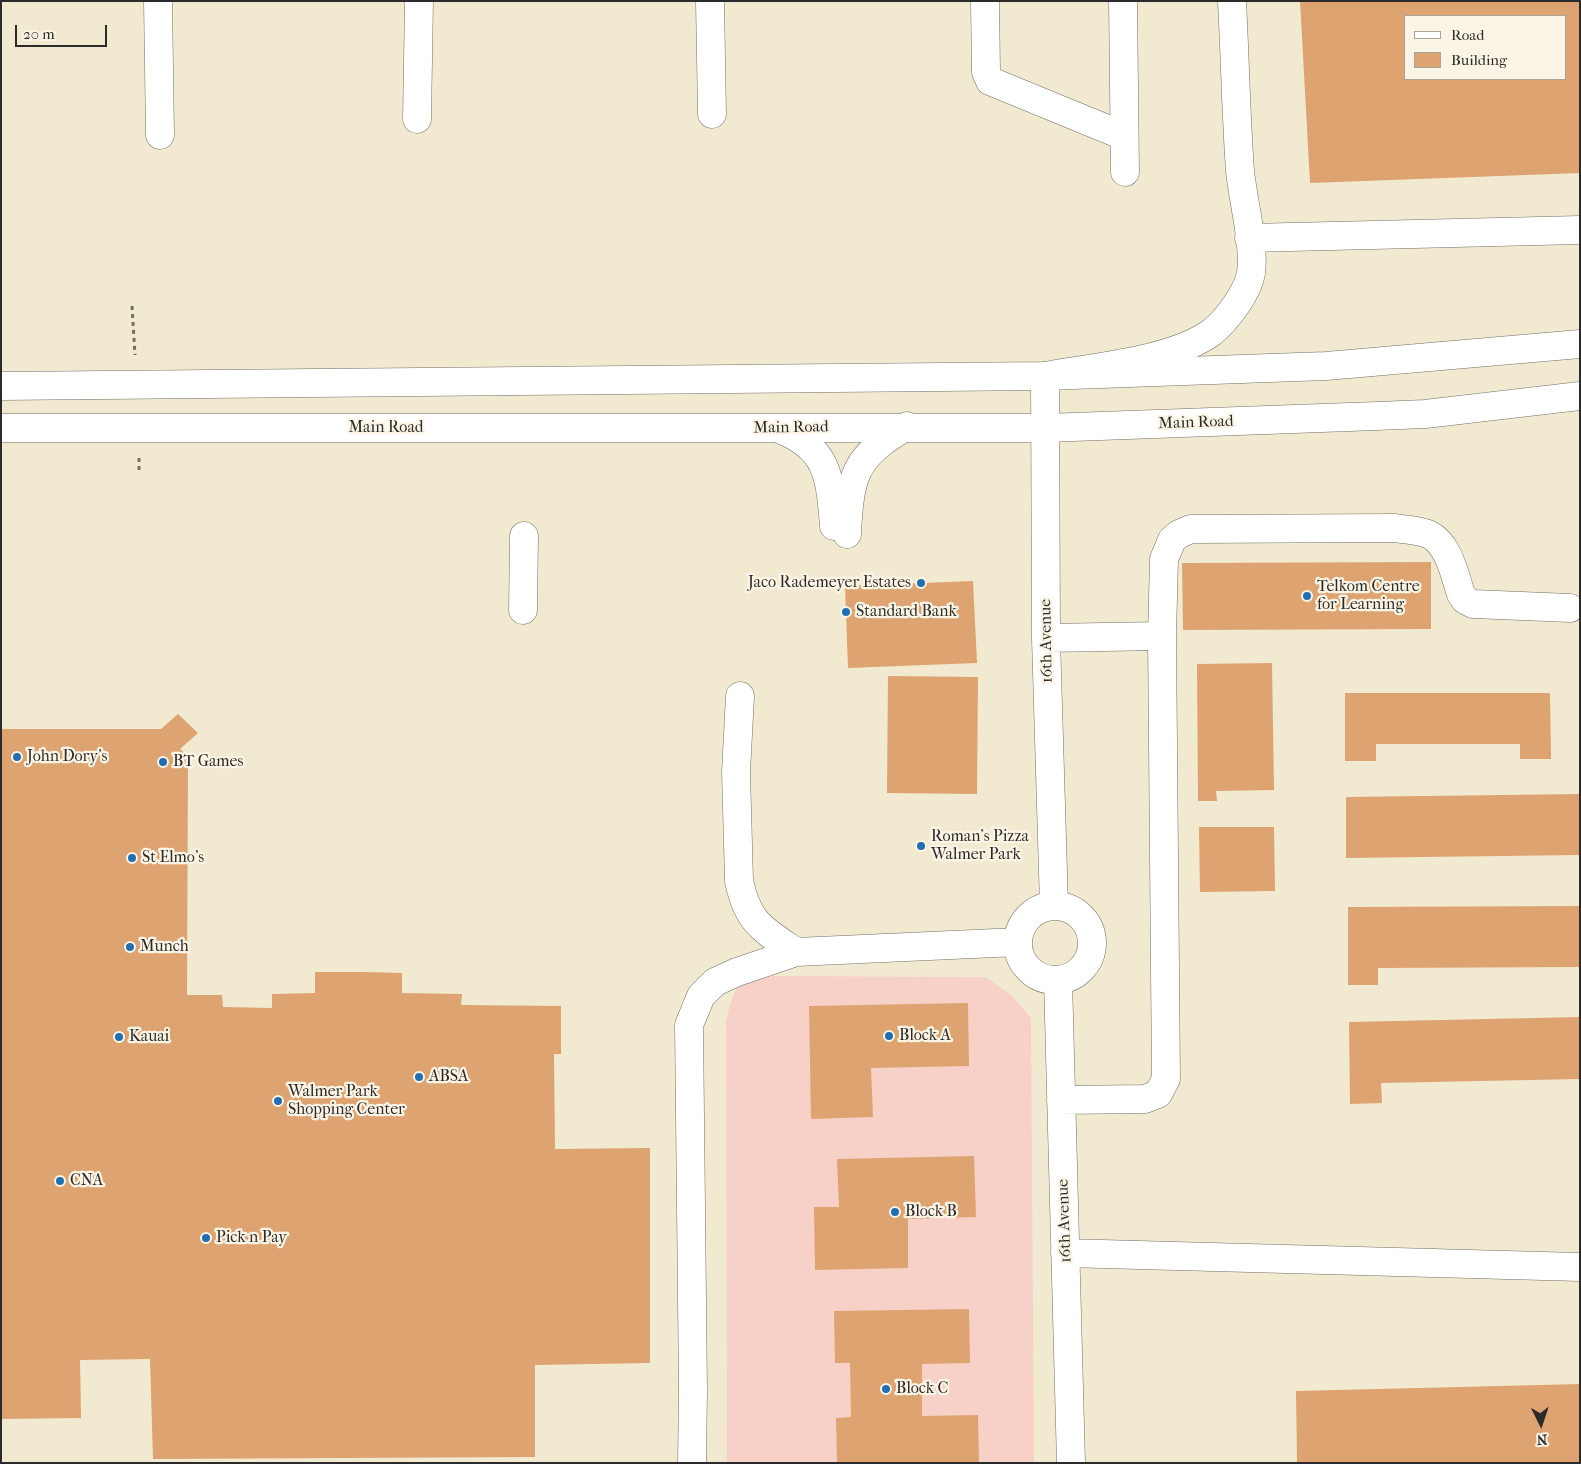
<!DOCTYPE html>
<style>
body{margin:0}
#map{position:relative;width:1581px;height:1464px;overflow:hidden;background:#f2ead0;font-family:"IM FELL French Canon",serif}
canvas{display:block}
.frame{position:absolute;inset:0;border:2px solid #2b2b2b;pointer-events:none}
.legend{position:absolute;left:1404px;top:15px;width:162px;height:65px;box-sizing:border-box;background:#fcf5e5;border:1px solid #a8a49b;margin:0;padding:6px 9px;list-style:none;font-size:15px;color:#2b2b2b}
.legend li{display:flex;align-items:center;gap:10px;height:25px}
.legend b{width:25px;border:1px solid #a8a49b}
.north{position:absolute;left:1516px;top:1399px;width:50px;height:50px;-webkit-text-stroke:4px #fcf5e5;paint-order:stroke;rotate:176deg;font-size:14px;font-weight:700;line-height:20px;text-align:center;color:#2b2b2b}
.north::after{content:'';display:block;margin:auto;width:18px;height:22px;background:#2b2b2b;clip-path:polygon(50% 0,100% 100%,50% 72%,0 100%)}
.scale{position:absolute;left:15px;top:25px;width:92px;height:22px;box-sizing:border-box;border:2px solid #2b2b2b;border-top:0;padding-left:6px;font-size:15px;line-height:18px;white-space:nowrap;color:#2b2b2b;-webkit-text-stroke:4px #fcf5e5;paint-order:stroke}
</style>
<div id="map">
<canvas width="1581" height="1464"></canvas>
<div class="frame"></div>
<ul class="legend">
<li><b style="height:6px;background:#fff"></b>Road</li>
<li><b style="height:14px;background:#dda371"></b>Building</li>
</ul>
<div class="north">N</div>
<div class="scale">20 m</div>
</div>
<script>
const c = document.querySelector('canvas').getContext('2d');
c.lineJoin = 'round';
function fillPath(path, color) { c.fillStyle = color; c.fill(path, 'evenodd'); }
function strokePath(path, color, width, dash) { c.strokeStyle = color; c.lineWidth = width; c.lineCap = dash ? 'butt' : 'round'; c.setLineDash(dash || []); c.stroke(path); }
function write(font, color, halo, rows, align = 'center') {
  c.font = font + ' "IM FELL French Canon",serif'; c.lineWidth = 4.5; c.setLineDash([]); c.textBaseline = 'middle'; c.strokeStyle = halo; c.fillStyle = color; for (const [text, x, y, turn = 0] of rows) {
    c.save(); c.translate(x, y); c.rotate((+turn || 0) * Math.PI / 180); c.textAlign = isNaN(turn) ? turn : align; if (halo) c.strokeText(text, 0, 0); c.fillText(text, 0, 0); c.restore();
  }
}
const built = new Path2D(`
 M763,976l222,1 25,17 21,24 3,445h-307l-1,-441 4,-18 7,-17z`);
const building = new Path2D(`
 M1300,1h280v172l-270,10zM1405,16h160v63h-160z
 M1431,562v67l-248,1 -1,-67z
 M973,581l4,82 -129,5 -3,-82z
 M1272,663l2,127 -58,1 1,10h-19l-1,-137z
 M888,676l90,1 -1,117 -90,-1z
 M1345,693h205l1,66h-31v-15h-144v17h-31z
 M178,714l20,19 -18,16 8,7 -1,239h35l1,12 49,1v-14l43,-1v-21h48l39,1v20l60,1 -1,11 100,1v48h-7l1,95 95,-1v215l-115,2v92l-382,2 -3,-100 -70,1 1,58 -80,1v-690h160z
 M1580,794v61l-234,3v-61z
 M1199,827h75l1,64 -75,1z
 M1580,906v61l-202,1v17h-30v-78z
 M968,1003l1,63 -98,2 2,49 -62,2 -2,-113z
 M1580,1017v62l-199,4 1,20 -32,1 -1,-82z
 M974,1156l2,61 -68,2v49l-93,2 -1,-63h25l-2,-48z
 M969,1309l1,54 -48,1v52l56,-1 1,48h-142l-1,-45 15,-1 -1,-54h-15l-1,-52z
 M1580,1384v79h-283l-1,-72z`);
const path = new Path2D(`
 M132,306l3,49
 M139,458v12`);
const minor = new Path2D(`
 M158,1l2,134
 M710,1l2,113
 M985,1l1,71 4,9 134,55
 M1123,1l2,171
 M417,119l2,-118
 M1249,238l331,-8
 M779,429c50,19 51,49 55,97
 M847,534c3,-59 7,-77 60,-108
 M523,610l1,-74
 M1046,638l116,-2
 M740,696l-4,76 3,109c9,42 23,48 57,71
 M1054,906l-8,-268 -1,-262c47,-9 128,-15 167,-44 15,-12 36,-40 39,-59 4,-27 -8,-73 -11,-102 -4,-56 -5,-113 -8,-170
 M1018 943a37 37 0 1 1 74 0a37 37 0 1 1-74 0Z
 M1058,980l13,483
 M1061,1100l84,-1 13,-5 8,-15 -4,-443 2,-77 8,-19 7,-6 12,-5 204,-1c11,2 25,2 35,7 19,10 25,41 31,59l4,6 8,4 97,4
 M1065,1253l515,14
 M692,1463l1,-72 -4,-366 12,-29 14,-14 22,-10 59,-20 222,-10`);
const major = new Path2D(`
 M1,386l1044,-10 281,-10 254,-22
 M1,428h1044l332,-12 48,-2 155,-18`);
const markers = [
 [921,583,5,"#1f6fb2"],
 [1307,596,5,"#1f6fb2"],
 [846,612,5,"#1f6fb2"],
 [17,757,5,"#1f6fb2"],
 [163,762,5,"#1f6fb2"],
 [921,846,5,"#1f6fb2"],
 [132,858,5,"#1f6fb2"],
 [130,947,5,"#1f6fb2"],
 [889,1036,5,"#1f6fb2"],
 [119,1037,5,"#1f6fb2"],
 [419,1077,5,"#1f6fb2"],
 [278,1101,5,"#1f6fb2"],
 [60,1181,5,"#1f6fb2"],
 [895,1212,5,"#1f6fb2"],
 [206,1238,5,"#1f6fb2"],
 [886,1389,5,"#1f6fb2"]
];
const streetNames = [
 ["Main Road",1196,423,-2],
 ["Main Road",386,428],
 ["Main Road",791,428,-1],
 ["16th Avenue",1047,641,-91],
 ["16th Avenue",1065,1221,-92]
];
const poiNames = [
 ["Jaco Rademeyer Estates",911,583,"right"],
 ["Telkom Centre",1317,587],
 ["for Learning",1317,605],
 ["Standard Bank",856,612],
 ["John Dory's",27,757],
 ["BT Games",173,762],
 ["Roman's Pizza",931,837],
 ["Walmer Park",931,855],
 ["St Elmo's",142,858],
 ["Munch",140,947],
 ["Block A",899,1036],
 ["Kauai",129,1037],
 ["ABSA",429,1077],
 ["Walmer Park",288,1092],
 ["Shopping Center",288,1110],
 ["CNA",70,1181],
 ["Block B",905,1212],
 ["Pick n Pay",216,1238],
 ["Block C",896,1389]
];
fillPath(built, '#f7d1c7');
fillPath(building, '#dda371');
strokePath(minor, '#716e65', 29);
strokePath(major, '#716e65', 29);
strokePath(path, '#716e65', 3, [4, 4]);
strokePath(minor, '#fff', 28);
strokePath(major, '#fff', 28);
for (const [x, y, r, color] of markers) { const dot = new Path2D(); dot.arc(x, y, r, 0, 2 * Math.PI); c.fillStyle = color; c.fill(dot); strokePath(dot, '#fcf5e5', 2); }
write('16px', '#2b2b2b', '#fcf5e5', streetNames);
write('16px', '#2b2b2b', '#fcf5e5', poiNames, 'left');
</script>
